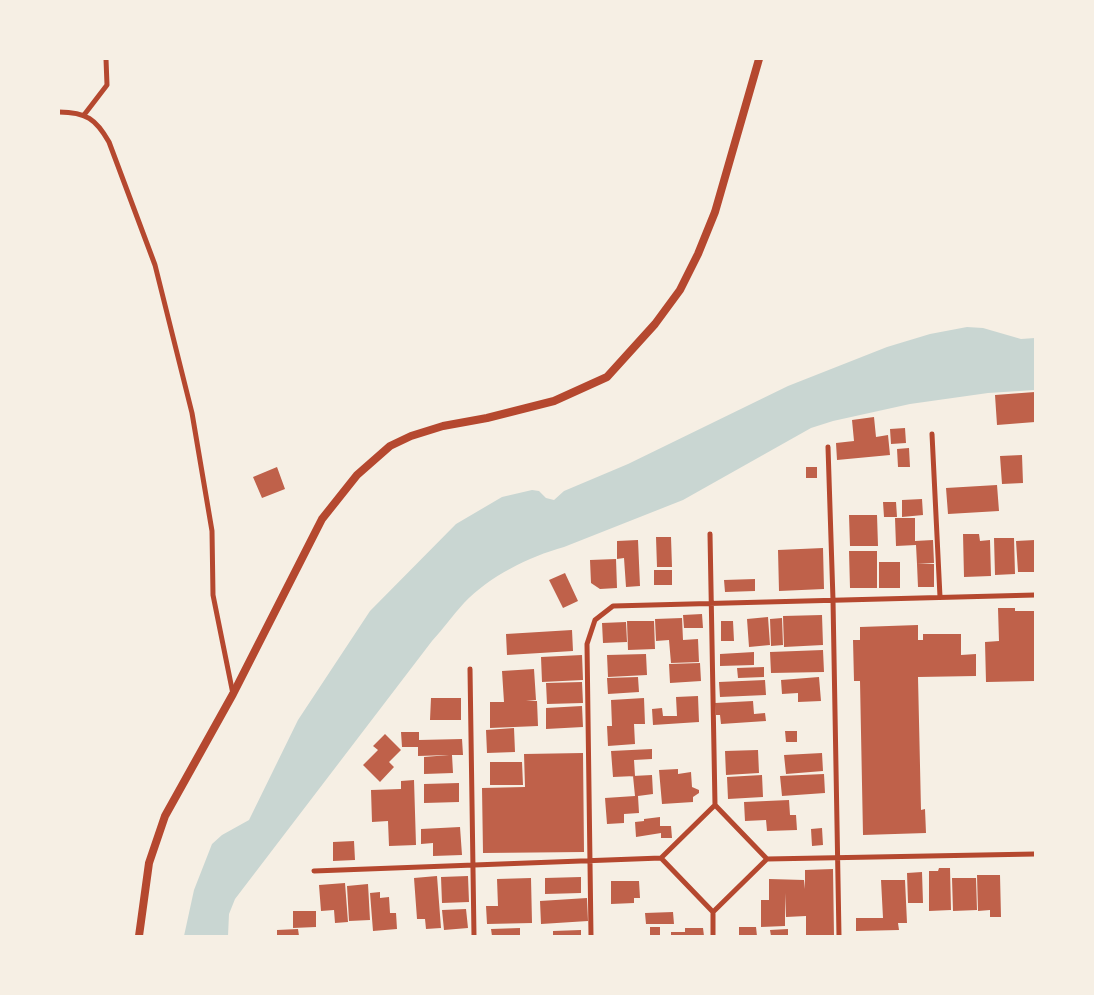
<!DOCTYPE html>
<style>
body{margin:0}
#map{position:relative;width:1094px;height:995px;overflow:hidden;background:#f6efe4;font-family:"Golos Text",sans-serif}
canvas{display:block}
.frame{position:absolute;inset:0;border:60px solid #f6efe4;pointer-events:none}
</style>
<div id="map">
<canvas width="1094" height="995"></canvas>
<div class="frame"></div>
</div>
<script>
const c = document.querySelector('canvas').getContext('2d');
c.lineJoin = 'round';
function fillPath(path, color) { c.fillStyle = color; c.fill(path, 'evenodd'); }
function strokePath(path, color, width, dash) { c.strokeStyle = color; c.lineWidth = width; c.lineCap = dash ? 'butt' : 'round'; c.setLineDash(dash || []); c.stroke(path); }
const water = new Path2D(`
 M967,327l16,1 38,11 14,-1v52l-47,3 -78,11 -77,17 -22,7 -128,72 -119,47c-36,10 -74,29 -100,56 -11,12 -21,26 -32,38l-197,258 -6,15 -1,22h-44l10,-46 18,-46 10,-9 27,-15 49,-100 72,-109 86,-87 46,-27 30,-7 7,1 7,7 8,2 10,-9 64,-27 160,-78 99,-39 43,-13z`);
const building = new Path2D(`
 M1035,392v30l-38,3 -2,-30z
 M874,417l2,20 12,-2 2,20 -53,5 -1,-17 18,-2 -2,-21z
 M905,428l1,15 -15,1 -1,-15z
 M909,448l1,19h-12l-1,-18z
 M1022,455l1,28 -21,1 -2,-28z
 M277,467l8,22 -23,9 -9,-21z
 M806,467h11v11h-11z
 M997,485l2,26 -51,3 -2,-26z
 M922,499l1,16 -21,2v-17z
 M883,502h13l1,15h-13z
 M849,515h28l1,31h-28z
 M895,518h20v23l18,-1 1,23 -17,1 -1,-19 -20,1z
 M963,534h16l1,7 10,-1 1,36 -27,1z
 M656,537h15l1,30h-15z
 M994,538h20l1,36 -20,1z
 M638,540l2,46 -14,1 -2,-29 -7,1v-18z
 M1035,540v32h-17l-2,-31z
 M823,548l1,41 -45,2 -1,-41z
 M849,551h28v37h-27z
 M616,559l1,29 -17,1 -9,-6 -1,-23z
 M879,562h21v26h-21z
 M917,564h17v23h-16z
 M654,570h18v15h-18z
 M565,573l13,28 -15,7 -14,-28z
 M755,579v12l-30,1 -1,-12z
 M998,608h17v3h20v70l-49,1 -1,-40 14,-1z
 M702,614l1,14h-19l-1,-13z
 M822,615l1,30 -39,2 -1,-31z
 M768,617l2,28 -21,2 -2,-28z
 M682,618l1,22 15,-1 1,23 -28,1 -2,-23 -13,1 -1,-22z
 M782,618l1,27 -12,1 -1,-27z
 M627,621h27l1,28 -27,1z
 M721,621h12l1,20h-13z
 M626,622l1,20 -24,1 -1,-20z
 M918,625v15h5v-6h38v21l15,-1v22l-58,1 3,133 4,-1 1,24 -63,2 -3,-154h-6l-1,-41h7v-13z
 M572,630l1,21 -66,4 -1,-21z
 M823,650l1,22 -53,1 -1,-21z
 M754,652v13l-34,1v-12z
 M646,654l1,21 -39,2 -1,-22z
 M582,655l1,25 -41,2 -1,-25z
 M700,663l1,18 -31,2 -1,-19z
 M764,667v10l-26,1 -1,-10z
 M534,669l2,31 -10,1h11l1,25 -48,2v-26h14l-2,-31z
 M638,677l1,15 -31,2 -1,-16z
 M819,677l2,24 -23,1v-9l-16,1 -1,-14z
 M765,680l1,15 -46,2 -1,-15z
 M582,682l1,21 -36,1 -1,-21z
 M698,696l1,26 -46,3 -1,-16 10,-1 1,8h14l-1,-19z
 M431,698h30v22h-31z
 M644,698l1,26h-11l1,20 -27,2 -1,-20h5l-1,-26z
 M753,701l1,13 11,-1 1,8 -45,3 -1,-9h-4l-1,-12z
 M582,706l1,21 -37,2v-21z
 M514,728l1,24 -28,1 -1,-23z
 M785,731h12v11h-11z
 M401,732h18v8l43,-1 1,16h-11l1,18 -29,1v-17l25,-2 -31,1v-9h-16z
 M385,734l16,16 -12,12 5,5 -14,15 -17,-17 15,-15 -5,-4z
 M652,749v10l-18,1 1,16 -22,1 -2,-26z
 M758,750l1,23 -33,2 -1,-24z
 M583,753l1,99 -101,1 -1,-65 43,-1 -1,-33z
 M822,753l1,18 -37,3 -2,-19z
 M490,762h32l1,23h-33z
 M678,769v5l13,-2 1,15 7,3v3l-6,4v5l-31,2 -3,-34z
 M824,774l1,19 -43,3 -2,-20z
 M652,775l1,19 -15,2 1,17 -15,1v9l-17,1 -2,-26 30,-2 -2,-20z
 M762,775l1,22 -35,2 -1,-22z
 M414,780l2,65 -27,1 -1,-25 -16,1 -1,-32 30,-1v-8z
 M459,783v19l-35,1v-19z
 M789,800l1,15h6l1,15 -30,1 -1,-11 -21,1 -1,-19z
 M660,817v9h11l1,12h-11v-5l-25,4 -1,-15 9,-1v-2z
 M460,827l2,28 -29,1v-13l-12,1v-15z
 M822,828l1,17 -11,1 -1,-17z
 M354,841l1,19 -22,1v-19z
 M939,868h11l1,42 -22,1v-40h9z
 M833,869l1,67h-28v-20l-20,1 -1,-24v33l-24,1v-27h8v-21l35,1 1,9v-19z
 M922,872l1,31h-15l-1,-30z
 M977,875h23l1,42h-11v-7l-12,1z
 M437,876l4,52 -15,1 -1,-10h-8l-3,-41z
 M468,876l1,26 -27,1 -1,-26z
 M581,877v16l-36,1v-16z
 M531,878l1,45 -45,1 -1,-18h12l-1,-27z
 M952,878h24l1,32 -24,1z
 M881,880h24l2,43h-9l1,7 -43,1v-13h27z
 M611,881h28l1,17h-6v5l-23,1z
 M345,883l3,39 -13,1 -1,-13 -13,1 -2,-26z
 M368,884l2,36 -21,1 -2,-35z
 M380,892v6l9,-1 1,16h6l1,16 -24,2 -3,-38z
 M587,898l1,23 -47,3 -1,-23z
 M466,909l2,19 -24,2 -2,-20z
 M293,911h23v16l-23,1z
 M673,912l1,12h-28l-1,-11z
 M650,927h10v9h-10z
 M739,927h17l1,9h-18z
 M520,928v8h-28l-1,-7z
 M685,928h18l1,8h-33v-4h14z
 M298,929l1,7h-22v-6z
 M788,929v7h-17l-1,-6z
 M581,930v6h-28v-5z`);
const minor = new Path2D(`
 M59,112c27,0 37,7 50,30l46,123 37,148 20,118 1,64 20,99
 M84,115l23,-30 -1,-26
 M932,434l8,163
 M828,447l5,153 6,336
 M710,534l5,271
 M470,669l4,267
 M715,805l52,54 -54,53 -52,-54z
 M767,859l268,-5
 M314,871l347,-13
 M713,912v24
 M591,936l-4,-292 8,-24 18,-14 422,-11`);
const secondary = new Path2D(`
 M139,936l10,-73 16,-47 68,-122 89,-175 35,-44 33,-29 21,-10 32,-10 44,-8 67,-17 53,-24 48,-53 25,-34 18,-36 17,-42 44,-153`);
fillPath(water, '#c9d6d2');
fillPath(building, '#bf614a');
strokePath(minor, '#b5482f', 5);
strokePath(secondary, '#b5482f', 8);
</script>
